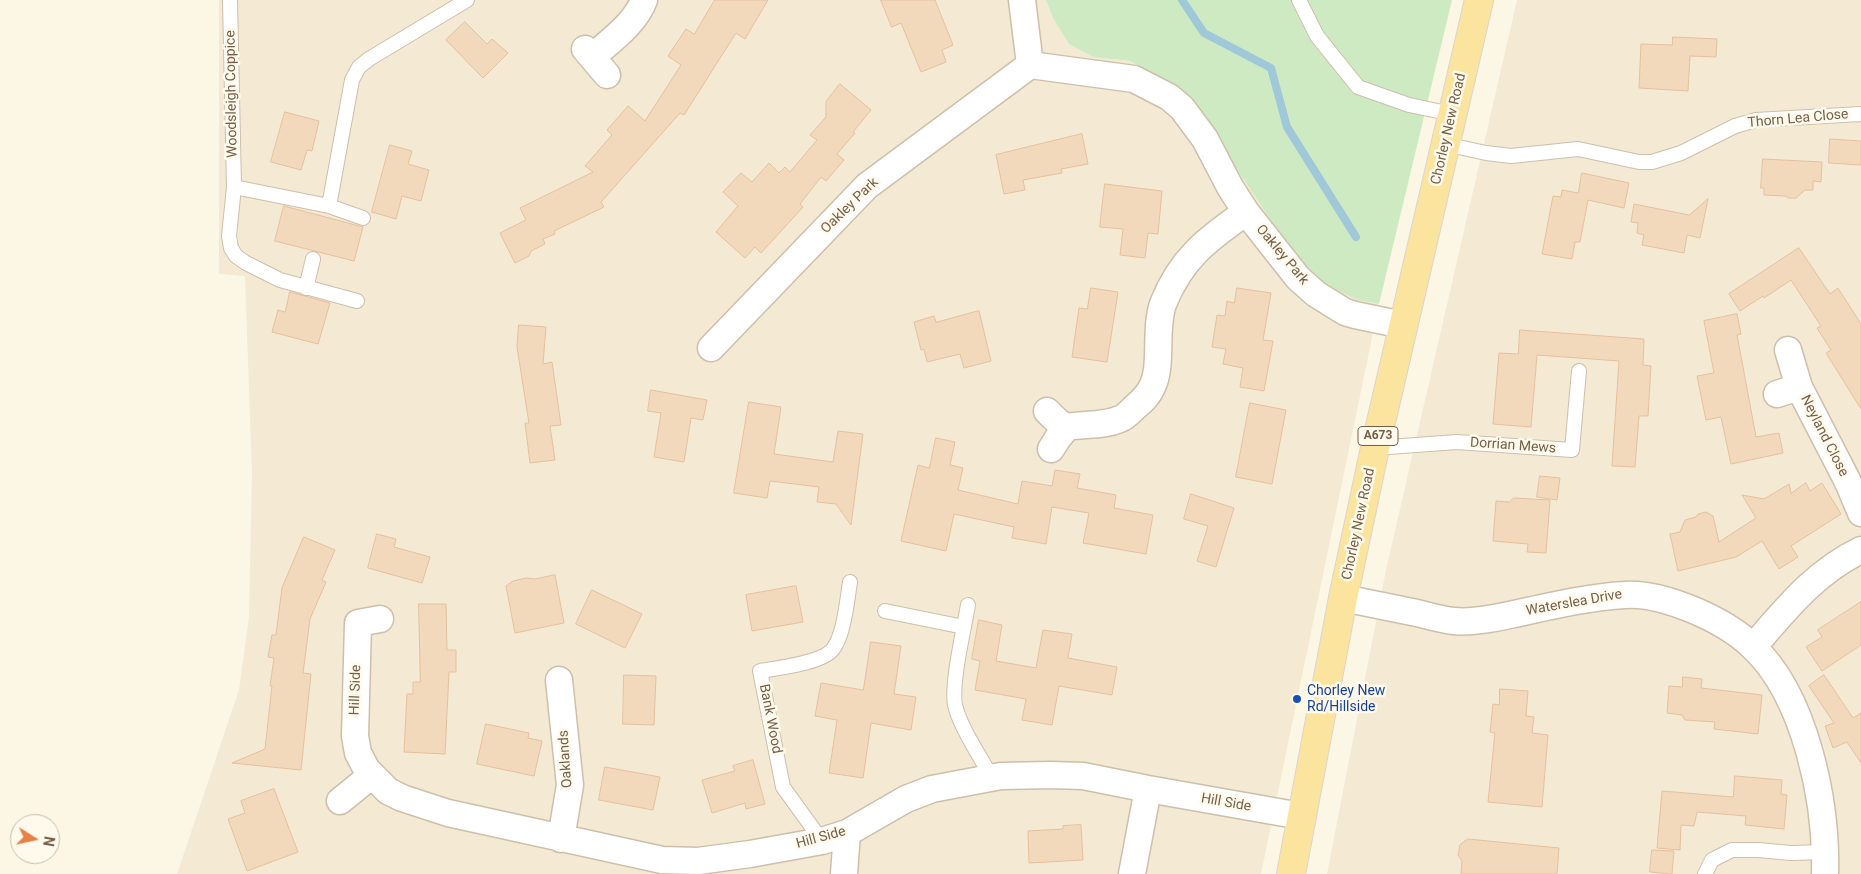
<!DOCTYPE html>
<style>
body{margin:0}
#map{position:relative;width:1861px;height:874px;overflow:hidden;background:#fcf6e5;font-family:Roboto,sans-serif}
canvas{display:block}
.north{position:absolute;left:10px;top:814px;width:50px;height:50px;box-sizing:border-box;background:#fffaec;border:1px solid #c8bcab;border-radius:50%;rotate:100deg;font-size:14px;font-weight:700;line-height:20px;text-align:center;color:#765f4a}
.north::after{content:'';display:block;margin:auto;width:18px;height:22px;background:#e78049;clip-path:polygon(50% 0,100% 100%,50% 72%,0 100%)}
</style>
<div id="map">
<canvas width="1861" height="874"></canvas>
<div class="north">N</div>
</div>
<script>
const c = document.querySelector('canvas').getContext('2d');
c.lineJoin = 'round';
function fillPath(path, color) { c.fillStyle = color; c.fill(path, 'evenodd'); }
function strokePath(path, color, width, dash) { c.strokeStyle = color; c.lineWidth = width; c.lineCap = dash ? 'butt' : 'round'; c.setLineDash(dash || []); c.stroke(path); }
function write(font, color, halo, rows, align = 'center') {
  c.font = font + ' Roboto,sans-serif'; c.lineWidth = 5; c.setLineDash([]); c.textBaseline = 'middle'; c.strokeStyle = halo; c.fillStyle = color; for (const [text, x, y, turn = 0] of rows) {
    c.save(); c.translate(x, y); c.rotate((+turn || 0) * Math.PI / 180); c.textAlign = isNaN(turn) ? turn : align; if (halo) c.strokeText(text, 0, 0); c.fillText(text, 0, 0); c.restore();
  }
}
const residential = new Path2D(`
 M219,0h827l7,18 16,26 24,13 37,4 57,33 116,175 55,31 21,4 -118,570h-1084l62,-184 10,-73 3,-144 -7,-197 -26,-2z
 M1517,0h344v874h-534l59,-304z`);
const green = new Path2D(`
 M1046,0h406l-73,304 -21,-4 -21,-10 -34,-21 -116,-175 -57,-33 -37,-4 -24,-13 -16,-26z`);
const stream = new Path2D(`
 M1182,0l22,33 67,35 16,59 69,110`);
const building = new Path2D(`
 M715,0h53l-23,39 -9,-6 -52,82 -4,-2 -79,89 3,5 -50,24 1,3 -12,5 2,5 -14,7 -2,5 -14,7 -15,-30 26,-13 -6,-12 73,-36 -8,-6 27,-31 -5,-5 21,-24 17,15 36,-56 -13,-9 18,-27 8,5z
 M881,0h54l18,45 -11,5 4,12 -25,10 -20,-49 -9,4z
 M465,22l22,22 5,-5 16,14 -25,25 -37,-38z
 M1673,37l44,2 -1,18 -26,-1 -2,35 -49,-3 2,-44 31,1z
 M840,84l31,26 -18,22 2,1 -18,21 7,6 -18,21 -5,-4 -21,27 3,3 -42,46 -6,-6 -10,11 -29,-26 22,-26 -15,-14 18,-19 11,9 17,-19 10,10 6,-6 5,5 27,-32 -7,-5 16,-18v-15z
 M285,112l34,9 -7,30 -5,-1 -6,20 -30,-8z
 M1082,134l6,30 -27,5 1,4 -39,7 2,10 -21,4 -8,-39z
 M1830,139l31,2v24l-32,-2z
 M390,145l22,6 -4,13 21,6 -8,31 -19,-5 -6,23 -24,-7z
 M1763,159l59,3 -1,20 -8,-1v9h-8l-9,8h-7l-4,-2 -21,-1v-7h-3z
 M1582,173l47,10 -5,25 -36,-8 -8,42h-5l-3,17 -30,-5 11,-58 8,1 1,-7 16,3z
 M1105,184l57,7 -4,43 -10,-1 -3,25 -25,-3 3,-26 -23,-2z
 M1708,199l-8,39 -13,-3 -3,18 -42,-8 2,-10 -7,-2 1,-10 -7,-1 3,-18 55,11z
 M284,206l79,21 -9,34 -79,-20z
 M1799,248l31,46 8,-6 23,36v85l-35,-56 5,-3 -14,-22 4,-2 -30,-46 -27,18 -1,-2 -23,15 -11,-17z
 M1091,288l27,4 -11,70 -35,-5 7,-49 8,1z
 M1237,288l34,5 -8,47 10,1 -9,50 -24,-4 3,-19 -20,-4 3,-15 -14,-2 5,-32 8,1 2,-15 7,2z
 M290,292l40,11 -12,41 -46,-12 6,-22 7,2z
 M979,311l12,50 -27,7 -4,-14 -33,8 -3,-13 -3,1 -7,-28 20,-6 2,6z
 M1737,314l4,20 -4,1 19,102 23,-4 4,20 -52,11 -10,-47 -15,3 -9,-44 17,-3 -10,-52z
 M519,325l27,2 -3,37 9,-2 9,63 -11,1 5,34 -25,3 -5,-40h4l-12,-76z
 M1520,330l124,9 -1,26 8,1 -3,50h-9l-4,51 -23,-1 7,-105 -82,-6 -6,72 -38,-3 6,-71 19,1z
 M651,390l56,10 -4,20 -12,-2 -7,44 -30,-5 7,-44 -13,-2z
 M749,402l32,5 -7,47 59,8 5,-31 25,3 -12,91 -15,-21 -19,-2 2,-15 -49,-6 -3,17 -33,-5z
 M1250,403l36,7 -14,74 -36,-7z
 M936,438l19,4 -5,23 13,3 -5,22 60,14 4,-23 30,5 3,-16 25,4 -3,14 39,7 -2,13 39,7 -7,39 -63,-11 6,-30 -37,-6 -6,37 -34,-6 2,-11 -60,-13 -8,37 -45,-10 17,-76 11,3z
 M1540,476l20,2 -3,22 -20,-3z
 M1806,483l4,8 12,-8 19,31 -50,32 7,11 -19,12 -17,-28 -26,16 -58,14 -8,-37 10,-2 5,-12 11,-3 2,-3 8,-2 7,4 6,26 37,-24 -14,-23 22,4 25,-15 2,9z
 M1191,494l43,14 -18,59 -19,-6 11,-35 -24,-7z
 M1514,498l36,2 -4,53 -19,-1 1,-8 -35,-3 3,-40 13,1z
 M377,534l19,5 -2,8 36,10 -8,26 -54,-15z
 M304,537l31,13 -13,30 4,2 -16,37 -7,54 8,1 -10,96 -69,-7 33,-14 7,-63h-2l4,-28 -6,-1 4,-22h4l6,-47z
 M555,575l9,48 -49,10 -9,-47 7,-5 13,-3 9,1z
 M796,586l7,36 -51,9 -6,-36z
 M592,590l50,24 -17,34 -49,-24z
 M1861,602v43l-39,26 -16,-24 16,-10 -4,-7z
 M419,604h27l1,46h9v22h-7l-4,82 -41,-2 3,-58h6v-12h7z
 M979,620l23,5 -6,36 40,7 7,-38 29,4 -4,24 49,9 -5,28 -53,-9 -7,39 -30,-5 4,-21 -51,-9 5,-29 -8,-2z
 M871,642l30,4 -7,48 22,3 -5,33 -40,-7 -8,55 -34,-5 8,-53 -22,-4 6,-33 42,7z
 M624,675l32,1 -2,49 -31,-1z
 M1824,675l29,43 8,-5v50l-14,-21 -14,6 -8,-22 9,-3 -25,-37z
 M1683,677l19,2 -1,9 61,7 -4,39 -44,-5 1,-7 -30,-2 -3,-5 -15,-2 2,-27 13,1z
 M1500,689l28,2 -2,25 8,1 -2,16 16,2 -6,72 -54,-5 7,-69 -5,-1 3,-28 6,1z
 M486,724l43,9 -1,5 14,3 -8,35 -57,-12z
 M753,760l12,44 -19,5 -1,-6 -33,10 -10,-33 33,-9 -2,-5z
 M605,767l55,10 -7,33 -54,-10z
 M1735,776l47,4 -1,14 6,1 -3,34 -39,-4 1,-9 -49,-4 -3,14 -13,-1 -1,25 -23,-2 5,-57 71,6z
 M274,789l24,63 -51,19 -19,-52 17,-6 -4,-12z
 M1081,825l2,35 -54,3 -1,-32 35,-2v-3z
 M1468,839l91,9 -2,26h-96l1,-13 -4,-6 2,-10z
 M1652,850l22,1 -2,23 -22,-2z`);
const lane = new Path2D(`
 M230,0l4,187 -5,49 2,12 5,8 10,7 34,17 77,21
 M1299,0l18,36 41,51 51,18 43,9
 M1445,144l41,9 25,3 67,-7 61,13h13l29,-9 54,-27 21,-6 105,-6
 M234,187l95,19 34,12
 M329,206l23,-126 7,-13 10,-8 98,-59
 M306,288l7,-29
 M1375,448l82,-6 115,8 7,-79
 M968,605c-4,24 -17,78 -13,100 5,22 26,53 37,73
 M885,611l79,16
 M822,841l-39,-54 -23,-116c18,-3 63,-8 73,-22 11,-14 14,-48 17,-67
 M1705,874l7,-14 20,-10h26l33,3 35,-1`);
const street = new Path2D(`
 M1022,0l8,65
 M585,49l22,26
 M592,57c18,-16 43,-33 52,-57
 M711,348l156,-162 163,-121 104,14 35,18 13,11 23,31 25,48 16,25 52,66 18,16 29,18 10,3 48,10
 M1788,350l11,37 49,95 13,31
 M1777,394l22,-7
 M1047,411l11,11 9,5
 M1051,449l7,-11 9,-11c18,-3 37,-1 53,-8 6,-2 11,-8 15,-12 7,-6 13,-11 17,-20 11,-21 2,-57 11,-83 18,-46 45,-65 83,-92
 M1343,598c25,5 49,10 74,15 12,3 25,7 37,8 19,2 41,-3 60,-7 37,-8 74,-17 111,-19 22,-2 46,6 66,14 22,9 43,20 61,37 54,50 75,157 73,228
 M380,619l-22,4 -3,113 3,17 9,17 21,21 14,7 46,15 214,47 36,1 52,-7 72,-13 25,-8 59,-34 26,-10 69,-13 50,-1 32,1 65,13 153,27
 M1753,647c33,-38 62,-75 108,-97
 M559,680l11,105 -9,54
 M340,801l32,-26
 M844,874l3,-41
 M1132,874l16,-85`);
const primary = new Path2D(`
 M1291,874l52,-276 32,-150 104,-448`);
const markers = [
 [1297,699,5,"#1a4fb4"]
];
const shields = [
 [1378,436,40]
];
const shieldNames = [
 ["A673",1378,436]
];
const streetNames = [
 ["Woodsleigh Coppice",232,94,-91],
 ["Thorn Lea Close",1798,119,-5],
 ["Chorley New Road",1449,129,-77],
 ["Oakley Park",850,206,-44],
 ["Oakley Park",1282,255,50],
 ["Neyland Close",1824,436,63],
 ["Dorrian Mews",1513,446,4],
 ["Chorley New Road",1359,524,-78],
 ["Waterslea Drive",1574,603,-10],
 ["Hill Side",356,690,-88],
 ["Bank Wood",770,719,79],
 ["Oaklands",566,759,-94],
 ["Hill Side",1226,803,10],
 ["Hill Side",821,838,-15]
];
const transitNames = [
 ["Chorley New",1307,691],
 ["Rd/Hillside",1307,707]
];
fillPath(residential, '#f4e9d3');
fillPath(green, '#ceeac3');
strokePath(stream, '#9fc8d8', 8);
fillPath(building, '#f2d9bc');
strokePath(building, '#e5c19d', 1);
strokePath(lane, '#cebfab', 16);
strokePath(street, '#cebfab', 29);
strokePath(primary, '#dbd5d0', 30);
strokePath(lane, '#fff', 14);
strokePath(street, '#fff', 26);
strokePath(primary, '#fbe49d', 28);
for (const [x, y, r, color] of markers) { const dot = new Path2D(); dot.arc(x, y, r, 0, 2 * Math.PI); c.fillStyle = color; c.fill(dot); strokePath(dot, '#fffaec', 2); }
for (const [x, y, w] of shields) { const box = new Path2D(); box.roundRect(x - w / 2, y - 9.5, w, 19, 4); c.fillStyle = '#fffaec'; c.fill(box); strokePath(box, '#765f4a', 1); }
write('bold 12px', '#765f4a', null, shieldNames);
write('14px', '#765f4a', '#fffaec', streetNames);
write('14px', '#164399', '#fffaec', transitNames, 'left');
</script>
